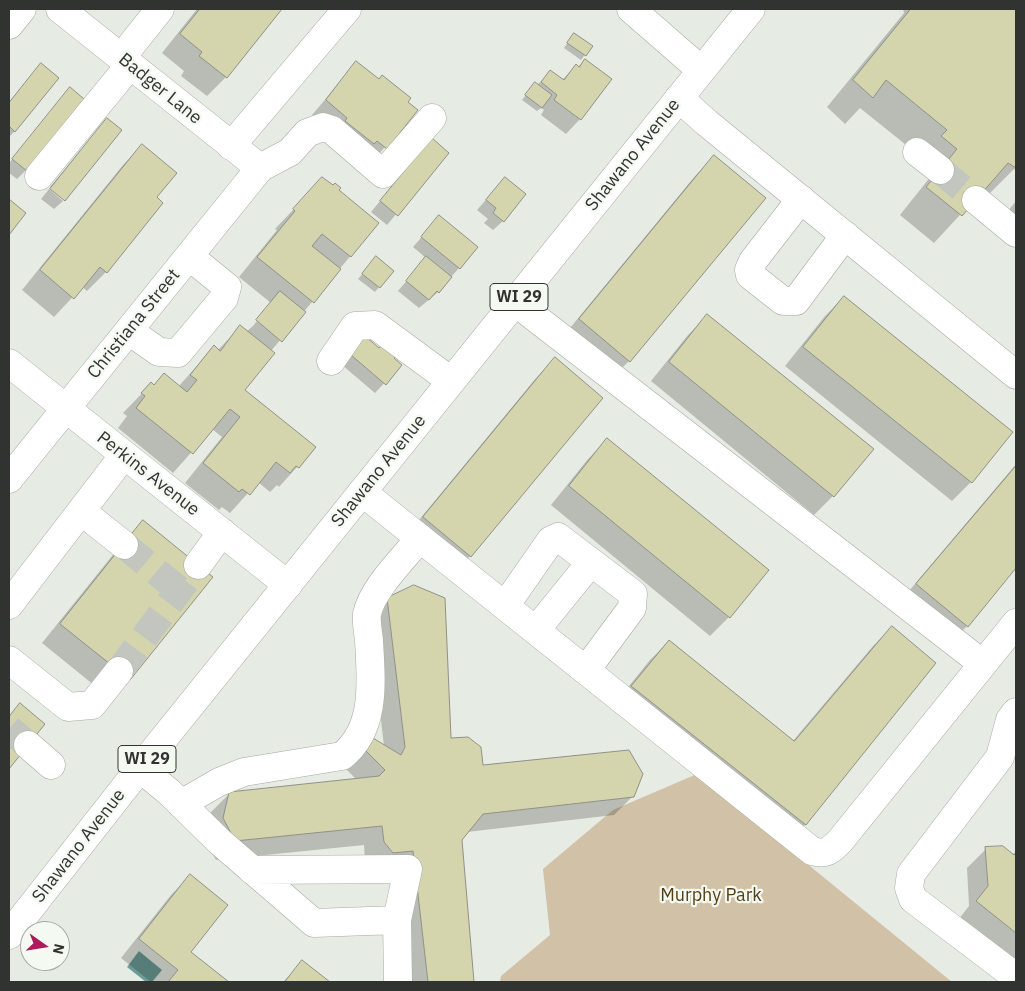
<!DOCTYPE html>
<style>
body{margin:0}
#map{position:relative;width:1025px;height:991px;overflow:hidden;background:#e6ebe3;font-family:"IBM Plex Sans",sans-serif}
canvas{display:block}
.frame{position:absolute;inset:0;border:10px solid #313330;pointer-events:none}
.north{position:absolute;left:20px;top:921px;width:50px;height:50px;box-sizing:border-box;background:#f4f9f1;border:1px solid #a6aaa4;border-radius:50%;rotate:103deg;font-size:14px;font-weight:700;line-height:20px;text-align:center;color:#313330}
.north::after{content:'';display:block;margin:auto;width:18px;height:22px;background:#aa1c5b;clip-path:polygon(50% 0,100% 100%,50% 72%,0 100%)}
</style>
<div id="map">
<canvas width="1025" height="991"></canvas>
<div class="frame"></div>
<div class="north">N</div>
</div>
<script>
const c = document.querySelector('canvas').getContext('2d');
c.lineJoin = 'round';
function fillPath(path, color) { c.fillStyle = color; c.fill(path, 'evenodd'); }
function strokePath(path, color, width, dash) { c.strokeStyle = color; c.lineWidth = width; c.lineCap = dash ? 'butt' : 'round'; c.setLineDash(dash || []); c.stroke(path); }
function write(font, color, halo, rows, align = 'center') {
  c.font = font + ' "IBM Plex Sans",sans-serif'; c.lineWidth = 4.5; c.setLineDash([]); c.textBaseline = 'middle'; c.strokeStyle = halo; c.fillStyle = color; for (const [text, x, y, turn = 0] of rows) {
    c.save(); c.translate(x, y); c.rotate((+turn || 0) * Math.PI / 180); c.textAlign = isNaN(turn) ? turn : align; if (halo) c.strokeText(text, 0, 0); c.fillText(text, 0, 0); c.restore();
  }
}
const green = new Path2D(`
 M697,774l255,208h-452l1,-6 49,-41 -7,-66 70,-59z`);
const water = new Path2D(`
 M139,951l23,19 -10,12h-6l-19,-15z`);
const shadow = new Path2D(`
 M197,9h83l-54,68 -19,19 -26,-20 3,-5 -22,-18z
 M903,9h113v162l-2,-2 -26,26 -6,-4 -48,52 -34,-28 31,-39 -10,-19 -61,-49 -15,16 -18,-17 77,-94z
 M570,39l21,7 -10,14 -17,-12z
 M585,60l25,19 -30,40 -14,15 -25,-19 3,-5 -3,-2 -4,3 -15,-11 13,-17 2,2 14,-13 11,8 14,-14 2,1z
 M356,63l61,47 -46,53 -59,-48z
 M41,65l-26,66 -6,6v-35z
 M70,89l-44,81 -9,9 -8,-6v-10z
 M107,120l-43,79 -14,-12z
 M142,146l13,52 -49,74 -19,19 -5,-4 -28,30 -32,-27 101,-125z
 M422,150l26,3 -61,72 -16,-13z
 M714,157l-85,204 -19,19 -49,-41 134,-163z
 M505,178l-2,43 -10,9 -9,-7 4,-4 -11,-9z
 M322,179l56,44 -107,128 -28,39 71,58 -35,39 -2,-2 -7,7 -12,-10 -28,31 -8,-6 -3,3 -34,-27 37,-46 -10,-8 -39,44 -55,-45 9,-12 -4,-3 28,-29 2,2 25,1 36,-40 4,3 22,-23 6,5 7,-6 18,-23 -32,-26 38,-47 -2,-1z
 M49,189l14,12 -9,8 -13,-10z
 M1016,201v19l-9,-8z
 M439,217l20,51 -21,24 -19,16 -21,-17 28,-33 -13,-11z
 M372,263l20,8 -17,21 -17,-13z
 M844,297l167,135 -40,50 -19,19 -167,-135 40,-50z
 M707,316l165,133 -39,47 -19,19 -163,-134 37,-46z
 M359,333l42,32 -26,28 -40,-34z
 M555,359l47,39 -132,158 -19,19 -46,-38 131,-159z
 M607,440l122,177 -19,19 -159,-131 37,-46z
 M1016,464v102l-49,60 -19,19 -50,-41z
 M143,522l-33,176 -68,-55 82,-102z
 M388,599l62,140 32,28 151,29 -19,19 -147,17 -6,8 12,142h-66l-13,-113 -29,-7 -1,-17 -148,15 -12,-22 7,-26 19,-19 127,-13 -16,-16 28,-28 15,10 -15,-128z
 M892,627l-86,197 -19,19 -174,-137 37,-46 19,-19 123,101 81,-96z
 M20,705l24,19 -35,43v-51z
 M986,849l26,6 4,-4v117l-58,-48 11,-14 -2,-38z
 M190,876l-1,76 38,30h-76l-30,-24 50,-63z
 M303,962l25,20h-45z`);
const building = new Path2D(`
 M200,9h82l-55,69 -28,-22 3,-4 -22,-18z
 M911,9h105v159l-8,-5 -46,53 -36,-29 31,-38 -16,-13 6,-6 -61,-50 -13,18 -20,-18z
 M574,33l19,13 -7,10 -19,-13z
 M585,59l27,20 -31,41 -27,-20 3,-5 -16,-13 9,-12 14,10 12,-16 3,3z
 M356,61l23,18 3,-4 29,23 -3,4 10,8 -31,39 -10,-8 -3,3 -29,-23 2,-3 -21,-18z
 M41,63l18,15 -44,54 -6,-6v-23z
 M535,82l17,13 -10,13 -17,-13z
 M70,87l14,12 -57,72 -15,-12z
 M107,118l15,12 -57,71 -15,-12z
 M432,138l17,15 -51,63 -18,-15z
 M142,144l35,29 -20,24 6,6 -56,70 -7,-6 -26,32 -34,-29z
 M714,155l52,43 -136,164 -51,-43z
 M322,177l11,8 2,-2 6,5 -2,2 40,33 -28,34 -29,-23 -10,12 29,23 -27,34 -57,-46 38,-46 -2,-2z
 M505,177l21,17 -22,28 -11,-9 3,-5 -10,-8z
 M9,199l17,14 -17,22z
 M439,215l39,32 -18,22 -39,-32z
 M376,256l18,15 -14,17 -18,-14z
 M426,256l26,21 -13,16 -2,-2 -8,9 -23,-19z
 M280,291l26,21 -24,30 -26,-22z
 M844,296l169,136 -41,51 -169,-136z
 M707,314l167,135 -40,48 -165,-135z
 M240,325l35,28 -30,37 71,57 -17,21 -3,-2 -6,7 -14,-11 -26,33 -8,-6 -3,3 -36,-29 37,-46 -10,-8 -37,45 -57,-46 9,-12 -4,-3 10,-11 3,3 10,-12 23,19 10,-12 -7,-5 24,-30 6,6z
 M359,331l20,17 4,-5 14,12 -3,3 8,7 -16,20 -42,-36z
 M555,357l48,41 -132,159 -48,-40z
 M607,438l162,132 -39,48 -161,-132z
 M1016,466v102l-48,59 -52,-43z
 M143,520l70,57 -83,103 -70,-56z
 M414,585l31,13 6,140 17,-1 13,10 2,18 146,-15 14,24 -9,23 -151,17 -21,26 12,142h-46l-15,-131 -20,2 -9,-11 -2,-16 -147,15 -12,-23 6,-26 150,-16 6,-6 -26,-26 9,-9 33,20 4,-8 -18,-149z
 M892,626l44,37 -130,162 -175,-139 38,-46 125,101z
 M20,703l25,21 -36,45v-52z
 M1003,846l11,9 2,-2v80l-40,-32 12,-15 -3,-39z
 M190,874l38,31 -37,47 38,30h-61l10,-12 -39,-31z
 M302,960l28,22h-45z`);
const minorTunnel = new Path2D(`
 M940,170l36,30
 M124,545l55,45
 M119,671l79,-106
 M9,729l19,16`);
const minor = new Path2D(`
 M60,9l200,159
 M631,9l70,61
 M9,25l13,-16
 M121,58l39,-49
 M679,98l28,25 309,252
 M231,146l116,-137
 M917,152l23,18
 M39,176l91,-111
 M801,199l-48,62 -4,9 1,5 33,26h13l49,-66
 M976,200l40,33
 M515,302l468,362
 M129,331l30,21 19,1 46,-55 3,-11 -38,-31
 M331,361l24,-35 20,-1 76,56
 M9,363l279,222
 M9,479l251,-311 30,-16 17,-19 16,-6 9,3 51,44 49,-56
 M362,492l450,359c14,4 18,0 28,-10l176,-218
 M81,511l43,34
 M198,565l24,-33
 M9,605l115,-150
 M505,606l46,-66 7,-3 75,57 -1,14 -46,62
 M536,630l55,-68
 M9,660l59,47 24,-2 27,-34
 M1016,712l-6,8 -10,37 -89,117 -2,14 4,11 103,78
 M28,745l23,20
 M140,768l29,24 51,50 94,81 83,-3 11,-51 -156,1
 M181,804l38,-22 25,-10 98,-16c35,-28 29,-76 27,-116 -1,-8 -3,-18 -2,-26 5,-25 37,-56 53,-76
 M397,920l1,62`);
const major = new Path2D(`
 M9,935l131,-167 611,-759`);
const shields = [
 [519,297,58],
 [147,759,58]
];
const shieldNames = [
 ["WI 29",519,297],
 ["WI 29",147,759]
];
const streetNames = [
 ["Badger Lane",160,89,39],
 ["Shawano Avenue",633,155,-51],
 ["Christiana Street",134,324,-51],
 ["Shawano Avenue",379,471,-51],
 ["Perkins Avenue",148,474,38],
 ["Shawano Avenue",79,846,-52]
];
const parkNames = [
 ["Murphy Park",711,896]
];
fillPath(green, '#d1c1a6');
fillPath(water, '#6d9d97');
fillPath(shadow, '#0003');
fillPath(building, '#d5d5ad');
strokePath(building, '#909088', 1);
strokePath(minorTunnel, '#c2c6bf', 28, [28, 14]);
strokePath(minor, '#a5aaa2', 29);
strokePath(major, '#a5aaa2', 29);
strokePath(minor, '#fff', 28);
strokePath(major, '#fff', 28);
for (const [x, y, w] of shields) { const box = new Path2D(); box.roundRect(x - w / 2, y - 13.5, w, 27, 4); c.fillStyle = '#f4f9f1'; c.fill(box); strokePath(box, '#313330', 1); }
write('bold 16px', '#313330', null, shieldNames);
write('18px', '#313330', '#f4f9f1', streetNames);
write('18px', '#553e14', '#f4f9f1', parkNames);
</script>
